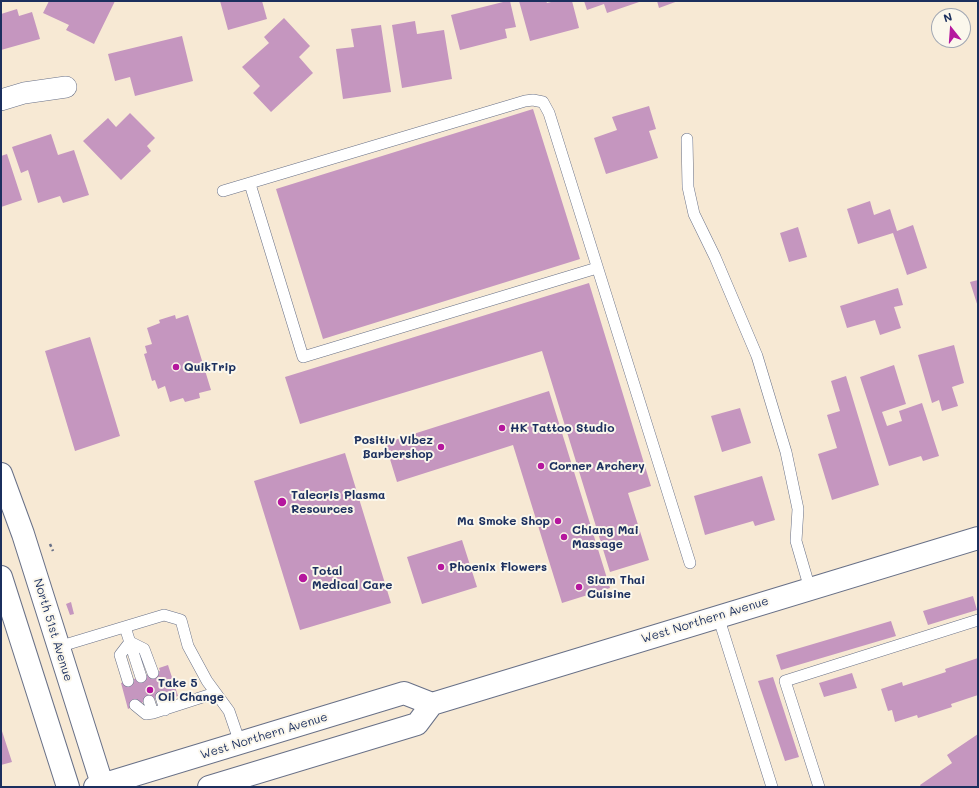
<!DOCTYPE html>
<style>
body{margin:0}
#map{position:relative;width:979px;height:788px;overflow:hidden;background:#f7e9d4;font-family:Mali,sans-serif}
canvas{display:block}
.frame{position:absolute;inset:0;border:2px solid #1b2f5e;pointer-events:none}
.north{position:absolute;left:931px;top:8px;width:40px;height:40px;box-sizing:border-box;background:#fbf7ec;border:1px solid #a1a7b3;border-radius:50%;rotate:343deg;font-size:11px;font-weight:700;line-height:16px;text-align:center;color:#1b2f5e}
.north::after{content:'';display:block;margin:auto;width:14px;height:18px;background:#b5179e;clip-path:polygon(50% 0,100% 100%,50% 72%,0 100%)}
</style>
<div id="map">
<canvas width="979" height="788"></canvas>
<div class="frame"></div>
<div class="north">N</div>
</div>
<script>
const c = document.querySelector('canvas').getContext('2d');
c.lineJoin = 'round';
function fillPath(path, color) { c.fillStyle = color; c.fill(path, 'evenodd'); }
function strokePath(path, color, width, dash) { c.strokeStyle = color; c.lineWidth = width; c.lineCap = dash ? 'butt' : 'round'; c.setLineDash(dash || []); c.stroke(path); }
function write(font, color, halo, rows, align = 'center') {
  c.font = font + ' Mali,sans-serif'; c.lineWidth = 4; c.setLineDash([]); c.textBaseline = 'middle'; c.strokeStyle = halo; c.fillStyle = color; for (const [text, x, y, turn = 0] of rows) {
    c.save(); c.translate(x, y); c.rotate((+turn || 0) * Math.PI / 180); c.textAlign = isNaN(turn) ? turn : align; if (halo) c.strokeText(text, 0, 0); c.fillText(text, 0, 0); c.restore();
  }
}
const building = new Path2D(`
 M49,1h66l-21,43 -28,-14 3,-5 -26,-12z
 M220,1h42l5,18 -39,11z
 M507,1h3l6,26 -11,2 2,9 -47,12 -9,-35z
 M519,1h27l1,2 8,-2h17l7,27 -49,13z
 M584,1h58l-35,12 -3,-9 -17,6z
 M657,1h21l-19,7z
 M17,9l2,7 13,-4 8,27 -39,11v-36z
 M284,18l26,28 -11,11 14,16 -42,39 -18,-19 7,-7 -18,-19 27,-24 -5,-6z
 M415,21l2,13 27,-4 8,49 -50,9 -10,-63z
 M381,25l10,67 -48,7 -7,-50 18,-2 -3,-18z
 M182,36l11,45 -58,15 -5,-19 -15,4 -7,-27z
 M649,106l7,23 -7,2 9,27 -52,16 -12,-36 23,-8 -5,-13z
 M533,109l47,150 -257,80 -47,-150z
 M130,113l25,25 -8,8 4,5 -30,29 -38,-39 25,-23 8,9z
 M51,134l7,21 16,-5 15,45 -26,8 -3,-7 -22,7 -10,-33 -7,3 -9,-26z
 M7,154l15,46 -21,7v-51z
 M870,201l4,14 16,-6 7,22 16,-6 14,43 -20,7 -14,-42 -35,11 -11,-35z
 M798,227l9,30 -18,5 -9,-29z
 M978,280v27l-8,-25z
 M589,283l62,203 -23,7 21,67 -39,12 -68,-221 -242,73 -15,-47z
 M898,288l5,17 -9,2 7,21 -21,7 -5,-15 -28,8 -7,-22z
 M175,315l1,4 12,-4 23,75 -12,3 1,5 -15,4 -2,-4 -13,4 -5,-16 -7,3 -3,-9 -3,1 -8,-27 3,-1 -2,-7 7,-2 -5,-16 13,-5 -1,-3z
 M90,337l30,99 -45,15 -30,-100z
 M954,345l10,38 -12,4 6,19 -16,5 -3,-11 -7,3 -14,-48z
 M894,365l12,39 -24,8 5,14 15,-5 -3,-10 23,-8 17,53 -16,5 -2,-5 -32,10 -29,-89z
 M846,376l33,109 -47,15 -14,-46 19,-6 -10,-33 13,-4 -9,-30z
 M549,391l61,197 -48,15 -49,-158 -116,37 -12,-39z
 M740,408l11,35 -29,9 -11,-36z
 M345,453l46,150 -91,27 -46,-149z
 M762,476l13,44 -20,6 -2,-5 -48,14 -11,-39z
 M462,540l15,47 -55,17 -15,-47z
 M973,596l4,14 -49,15 -5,-14z
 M71,602l3,12 -4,1 -4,-11z
 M891,621l5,15 -115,34 -5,-15z
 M978,658v37l-27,9 1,3 -34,11 -1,-3 -22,7 -3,-12 -4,1 -7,-22 21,-7 1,4 43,-14 -1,-3z
 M168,665l10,31 -10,3 -1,-4 -36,11 1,1 -4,2 -7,-26 39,-12 -1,-3z
 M852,673l5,15 -33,9 -5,-14z
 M773,677l26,80 -14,4 -27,-80z
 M1,728l11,34 -11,3z
 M978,734v53h-57l-1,-2 32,-22 -5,-8z`);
const path = new Path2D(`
 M50,544l3,7`);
const lane = new Path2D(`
 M687,139l1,48 6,27 21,43 42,99 29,96 12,57 -2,32 14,48
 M250,184l53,173 294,-89
 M223,191l302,-90 8,-1 10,2 6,11 141,450
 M718,616l54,171
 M125,627l16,50
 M130,642l14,7 9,24
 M58,647l106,-32 17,5 7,26 19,35 22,30 11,32
 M128,681l-8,-26 10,-13
 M161,697l4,13
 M149,701l4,12
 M135,705l11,9 7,-1 62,-20
 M819,787l-34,-106 193,-61`);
const street = new Path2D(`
 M1,100l23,-7 42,-6`);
const primary = new Path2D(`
 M1,474l22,60 80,253
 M1,577l67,210
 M95,787l309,-94 28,11 546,-166
 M209,787l208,-63 15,-20`);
const markers = [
 [176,367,4,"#b5179e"],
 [502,428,4,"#b5179e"],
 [441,447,4,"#b5179e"],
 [541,466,4,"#b5179e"],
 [282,502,5,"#b5179e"],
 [558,521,4,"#b5179e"],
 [564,537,4,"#b5179e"],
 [441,567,4,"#b5179e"],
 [303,578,5,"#b5179e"],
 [579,587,4,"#b5179e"],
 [150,690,4,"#b5179e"]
];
const poiNames = [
 ["QuikTrip",184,367],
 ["HK Tattoo Studio",510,428],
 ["Positiv Vibez",433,440,"right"],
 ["Barbershop",433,454,"right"],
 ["Corner Archery",549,466],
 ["Talecris Plasma",291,495],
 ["Resources",291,509],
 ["Ma Smoke Shop",550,521,"right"],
 ["Chiang Mai",572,530],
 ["Massage",572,544],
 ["Phoenix Flowers",449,567],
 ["Total",312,571],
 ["Medical Care",312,585],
 ["Siam Thai",587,580],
 ["Cuisine",587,594],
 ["Take 5",158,683],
 ["Oil Change",158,697]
];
const streetNames = [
 ["West Northern Avenue",705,620,-17],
 ["North 51st Avenue",53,630,73],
 ["West Northern Avenue",264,736,-17]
];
fillPath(building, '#c596bf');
strokePath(lane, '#687087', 12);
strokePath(street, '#687087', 22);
strokePath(primary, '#687087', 24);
strokePath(path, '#687087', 2.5, [3, 3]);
strokePath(lane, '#fff', 11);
strokePath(street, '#fff', 21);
strokePath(primary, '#fff', 22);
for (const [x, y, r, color] of markers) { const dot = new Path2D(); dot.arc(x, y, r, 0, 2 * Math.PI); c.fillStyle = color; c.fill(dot); strokePath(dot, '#fbf7ec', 1.5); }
write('bold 12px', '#1b2f5e', '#fbf7ec', poiNames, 'left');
write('12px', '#1b2f5e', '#fbf7ec', streetNames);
</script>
